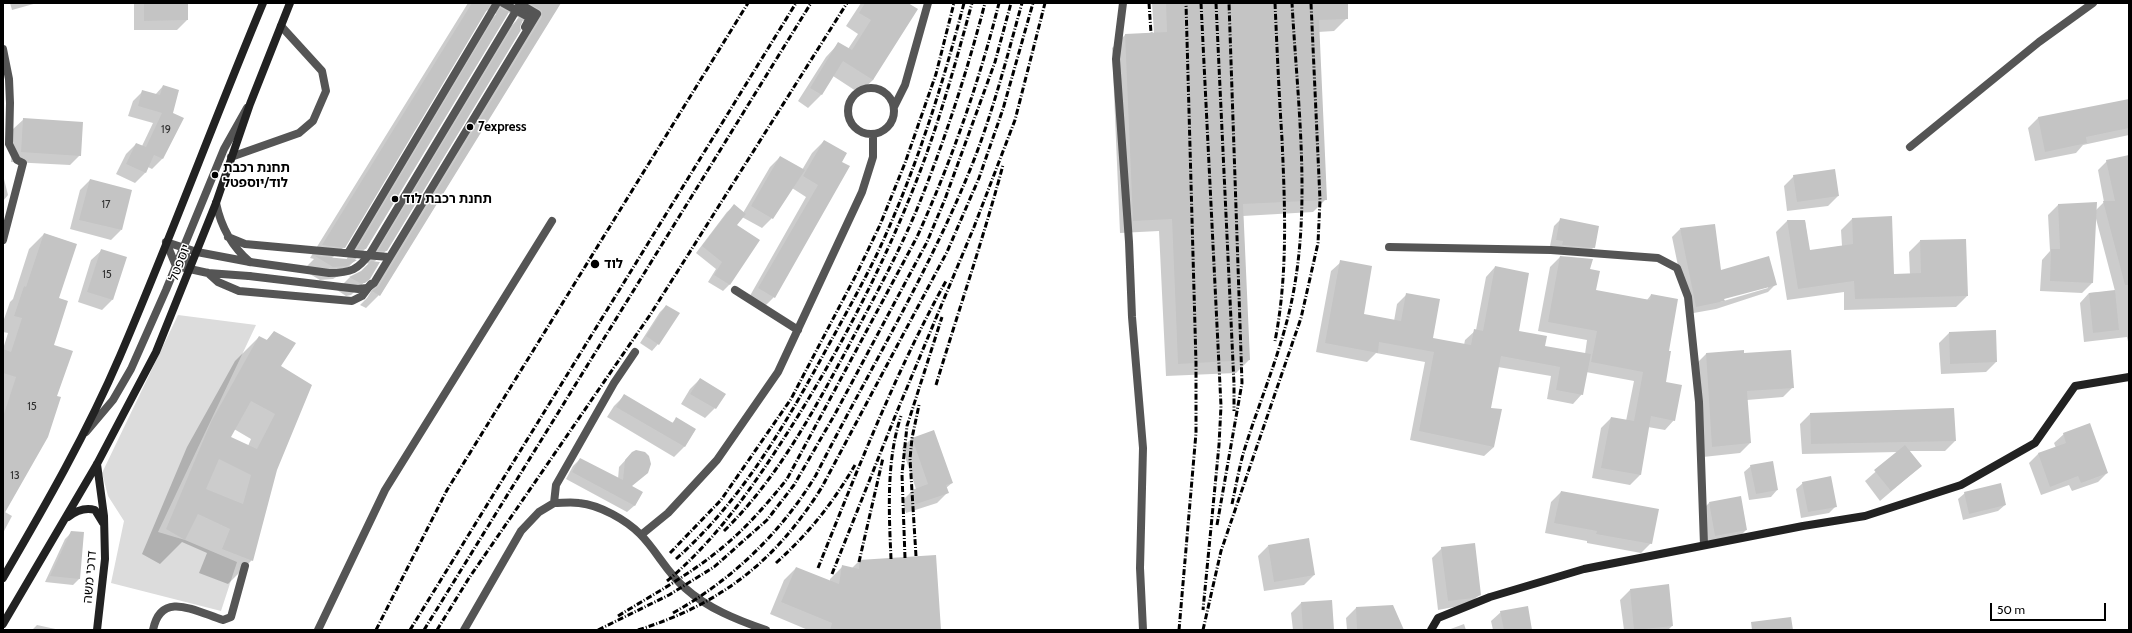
<!DOCTYPE html>
<meta charset="utf-8">
<style>
body{margin:0}
#map{position:relative;width:2132px;height:633px;overflow:hidden;background:#fff;font-family:Cabin,sans-serif}
canvas{display:block}
.frame{position:absolute;inset:0;border:4px solid #000;pointer-events:none}
.scale{position:absolute;left:1990px;top:603px;width:116px;height:18px;box-sizing:border-box;border:2px solid #000;border-top:0;padding-left:5px;font-size:12px;line-height:14px;white-space:nowrap;color:#000;-webkit-text-stroke:3px #fff;paint-order:stroke}
</style>
<div id="map">
<canvas width="2132" height="633"></canvas>
<div class="frame"></div>
<div class="scale">50 m</div>
</div>
<script>
const c = document.querySelector('canvas').getContext('2d');
c.lineJoin = 'round';
function fillPath(path, color) { c.fillStyle = color; c.fill(path, 'evenodd'); }
function strokePath(path, color, width, dash) { c.strokeStyle = color; c.lineWidth = width; c.lineCap = dash ? 'butt' : 'round'; c.setLineDash(dash || []); c.stroke(path); }
function write(font, color, halo, rows, align = 'center') {
  c.font = font + ' Cabin,"Noto Sans Hebrew",sans-serif'; c.lineWidth = 3; c.setLineDash([]); c.textBaseline = 'middle'; c.strokeStyle = halo; c.fillStyle = color; for (const [text, x, y, turn = 0] of rows) {
    c.save(); c.translate(x, y); c.rotate((+turn || 0) * Math.PI / 180); c.textAlign = isNaN(turn) ? turn : align; if (halo) c.strokeText(text, 0, 0); c.fillText(text, 0, 0); c.restore();
  }
}
const green = new Path2D(`
 M178,315l78,10 -98,207 27,8 52,22 -16,49 -110,-28 13,-62 -16,-25 -6,-23z`);
const shadow = new Path2D(`
 M10,3h27l-25,7z
 M134,3h53v17l-10,10h-43z
 M468,3h92l-181,292 -13,13 -6,-3 7,-7 162,-267 -2,-8 -5,-3 -136,231 -12,11 -5,16 -18,17 -5,1 -9,-6 12,-12 12,-6 9,-8 -4,-1 139,-231 14,-14 -11,-6 -142,236 -23,25 -10,6 -13,1 -17,-10 11,-11 -4,-1zM490,10l6,4 -8,8 -142,238 -14,-2 12,-11 140,-236z
 M861,3h45l-33,77 -14,13 -26,-17 -12,19 -13,13 -10,-7 28,-44 13,-14 9,6 10,-15 -12,-8z
 M1152,3h195v15l-13,13 -16,1 8,167 -13,13 -70,4 6,144 -13,13 -70,3 -7,-145 -39,2 -8,-185 13,-13 29,-2z
 M163,86l9,27 -10,46 -10,10 -4,-2 -3,6 -10,10 -19,-9 10,-20 10,-10 6,2 11,-23 -25,-7 5,-15 10,-10 12,4z
 M2129,101v34l-46,10 -7,8 -41,8 -7,-33 10,-10z
 M24,119l56,36 -10,10 -59,-3 2,-33z
 M824,141l22,12 -72,144 -12,12 -15,-8 59,-104 -14,-9 -20,30 -10,10 -20,-11 -6,9 22,14 -29,45 -6,6 -15,-9 8,-13 -20,-16 31,-41 7,-6 9,7 27,-46 10,-10 22,13 10,-17z
 M2129,156v190l-2,-9 -43,5 -4,-39 9,-10 26,-2 -20,-76 -3,68 -10,10 -42,-2 2,-31 8,-9 -2,-36 10,-10 37,6 9,-9 -6,-32 9,-9z
 M3,175l5,20 -5,6z
 M1794,176l44,20 -10,10 -41,5 -3,-25z
 M90,180l31,50 -10,10 -41,-11 10,-39z
 M1561,219l33,28 -7,7 -37,-8 4,-20z
 M1852,219l41,56h17l-1,-23 11,-11 47,55 -11,11 -112,3v-18l-57,8 -11,-68 11,-11h18l4,30 33,-5 -1,-16z
 M1680,229l40,42 56,13 -8,8 -52,17 -28,5 -16,-77zM1768,286v2l-48,14 -1,-2z
 M44,234l13,64 -4,47 -48,167 7,4 -9,17v-184l5,-16 -5,-1v-10l7,-20 3,-3 16,-50z
 M102,250l10,50 -10,10 -24,-8 13,-42z
 M1560,257l29,13 6,21 52,9 4,-5 16,56 -2,32 9,37 -9,10 -17,-3 -8,48 -10,10 -38,-7 9,-50 10,-10 15,3 8,-40 -48,-9 -4,22 -9,10 -26,-5 4,-23 -53,-9 -8,41 4,39 -10,9 -74,-16 15,-78 -49,-9 -9,9 -51,-10 15,-81 10,-9 22,53 31,6 3,-17 10,-10 25,45 32,6 1,-5 11,-10 10,-53 9,-10 23,65 26,15 41,7 2,-14 -49,-9 12,-64z
 M666,306l-8,38 -6,7 -12,-8 20,-31z
 M274,332l2,138 -24,90 -24,24 -29,-11 8,-20 -25,-11 -22,22 -18,-10 45,-107 48,-86 24,-24 7,4zM234,429l17,10 -3,7 -19,-9z
 M1949,333l47,29 -10,10 -45,2 -2,-31z
 M1706,354h38l49,33 -10,10 -36,3 3,43 -10,10 -37,4 -7,-93z
 M700,379l15,29 -10,10 -24,-14 9,-15z
 M624,396l47,28 5,-5 19,11 -11,17 -10,10 -67,-40 7,-11z
 M1810,414l145,27 -10,10h-36l12,15 -41,35 -15,-20 33,-29 -96,2 -2,-30z
 M2064,434l43,39 -9,9 -26,9 -3,-6 -28,10 -12,-32 9,-9 18,-6 -2,-5z
 M912,438l40,45 -6,5 1,5 -10,10 -31,10 -4,-12 10,-10 4,-2 -14,-41z
 M632,453l-1,33 10,6 -7,14 -7,6 -61,-33 7,-13 7,-7 38,20 1,-12z
 M1751,466l26,24 -6,7 -22,3 -5,-28z
 M1803,483l33,23 -7,7 -28,5 -5,-29z
 M1561,492l90,51 -10,10 -54,-10v-2l-42,-8 6,-31z
 M1965,493l40,12 -7,6 -35,9 -5,-21z
 M1709,503l37,27 -10,10 -31,5 -6,-32z
 M72,532l8,46 -7,7 -28,-3 20,-43z
 M1268,546l46,29 -10,10 -40,6 -6,-35z
 M1442,548l38,46 -10,10 -32,6 -6,-52z
 M859,561l81,69h-132l-38,-16 14,-34 12,-12 34,14v-3l12,-12 10,1z
 M1630,590l42,36 -4,4h-44l-4,-30z
 M1301,603l32,27h-40l-2,-17z
 M1356,608l47,22h-56l-1,-12z
 M1501,612l30,18h-38l-2,-9z
 M1464,624l2,6h-18z
 M37,625l23,5h-28z`);
const building = new Path2D(`
 M144,3h44v17l-44,1z
 M472,3h19l-146,245 -23,-3z
 M529,3h32l-181,293 -8,-5 7,-5 163,-269v-6z
 M865,3h43l10,6 -45,71 -30,-19 -21,34 -12,-7 28,-46 14,8 19,-30 -12,-7z
 M1166,3h182v16l-29,1 8,180 -84,4 7,156 -72,4 -6,-145 -39,2 -8,-187 42,-2z
 M500,8l9,4 -143,237h-9z
 M518,18l5,2 -3,7 1,3 -134,221h-9z
 M163,85l16,5 -6,23 11,5 -21,41 -9,-4 -8,18 -20,-9 10,-21 10,4 16,-34 -24,-7 4,-16 18,5z
 M2129,99v29l-43,9 1,6 -42,9 -7,-35z
 M23,118l60,4 -2,34 -60,-4z
 M824,140l23,13 -5,9 8,4 -75,132 -17,-10 60,-103 -15,-9z
 M2129,155v130h-4l-22,-84h12l-9,-41z
 M780,156l25,14 -32,49 -22,-13z
 M1835,169l4,27 -42,6 -4,-27z
 M90,179l42,11 -10,40 -43,-10z
 M2097,202l-4,81 -43,-2 1,-32h9l-2,-45z
 M734,204l12,10 -9,11 23,15 -30,45 -16,-10 8,-13 -20,-16z
 M1892,216l2,58 27,-1 -1,-33 46,-1 2,57 -113,3 -1,-18 -56,8 -11,-69h18l5,30 43,-6 -1,-26z
 M1560,218l39,8 -4,22 -33,-3 1,-4 -7,-1z
 M1715,224l6,46 48,-14 8,29 -53,14 1,2 -29,6 -16,-79z
 M44,233l33,11 -18,54 9,3 -14,44 19,6 -16,45 4,1 -13,40 -45,79v-99l13,-40 -13,-4v-24l8,3 11,-34 -8,-2 10,-30 2,1z
 M101,249l26,8 -14,43 -26,-8z
 M315,256h1l41,4 -10,6 -14,1z
 M1560,256l33,3 -3,10 10,2 -4,19 54,10 1,-6 27,5 -9,52h2l-5,31 16,3 -7,36 -24,-5 -10,59 -40,-7 10,-51 23,4 9,-49 -52,-10 6,-31 -49,-9z
 M1340,260l32,6 -8,48 37,7 5,-28 34,6 -7,39 38,7 3,-16 9,2 12,-65 34,7 -10,58 28,5 -2,10 46,8 -8,41 -27,-5 4,-23 -59,-11 -10,52 11,1 -8,38 -75,-16 15,-79 -55,-10 -1,11 -53,-10z
 M371,261l9,1 -10,17 -5,4h-5l-11,-6 12,-6z
 M2115,290l4,40 -26,3 -4,-40z
 M666,305l14,8 -21,32 -13,-9z
 M1996,330l1,32 -47,2 -1,-32z
 M274,331l22,12 -15,23 31,19 -35,85 -24,91 -31,-12 8,-20 -32,-15 -13,26 -19,-11 45,-107 48,-86 8,4zM251,401l24,13 -18,35 -26,-12zM219,459l32,16 -8,29 -37,-15z
 M1744,350v3l47,-3 3,38 -47,3 4,52 -39,4 -6,-94z
 M700,378l26,16 -10,15 -26,-15z
 M624,394l49,29 3,-6 20,12 -11,18 -69,-40z
 M1954,408l2,33 -145,3 -1,-31z
 M2090,423l18,50 -27,10 -3,-7 -28,11 -12,-34 28,-10 -3,-10z
 M934,430l19,53 -7,2 3,8 -33,11 -4,-14 16,-6 -16,-46z
 M1905,445l17,21 -31,25 -17,-21z
 M636,450l9,2 4,4 2,8 -3,9 -16,13 11,6 -8,14 -63,-34 8,-14 43,22 2,-20 7,-8z
 M1773,461l5,29 -22,4 -6,-29z
 M1831,476l6,31 -29,5 -6,-30z
 M2001,483l5,22 -37,9 -5,-22z
 M1561,491l98,18 -7,35 -56,-10 1,-3 -43,-8z
 M1741,496l6,34 -32,6 -6,-34z
 M71,531l13,1 -4,47 -30,-3z
 M1309,538l6,37 -41,7 -6,-37z
 M1475,543l6,52 -7,3 -26,3 -7,-54z
 M936,555l5,75h-111l2,-7 -51,-21 15,-35 43,17 3,-19 17,4v-9z
 M1669,584l4,42 -39,4 -4,-41z
 M1332,600l2,30h-31l-2,-28z
 M1393,605l11,25h-47l-1,-23z
 M1528,606l4,24h-28l-4,-19z
 M1791,617l2,13h-41l-1,-8z`);
const lane = new Path2D(`
 M503,3l27,15 -5,9
 M1123,3l-7,56 13,183 3,75 11,131 -3,120 3,62
 M848 111a23 23 0 1 1 46 0a23 23 0 1 1-46 0Z
 M894,107l11,-22 23,-82
 M1910,147l129,-105 54,-39
 M231,157l68,-24 14,-12 13,-30 -4,-20 -41,-45
 M216,203c5,24 15,43 34,59
 M228,237l17,7 143,13
 M166,242l31,10 53,10
 M166,242l10,24
 M184,248l6,22
 M348,253l149,-250
 M176,266l32,7 41,3
 M208,273l10,9 21,9 113,10 10,-5 9,-12
 M735,290l63,40
 M86,432l27,-32 18,-31 35,-79 58,-141 23,-41
 M554,503c8,0 17,-1 25,0 21,2 47,17 61,31 17,17 27,39 45,54 22,20 52,32 81,42
 M641,535l27,-22 49,-53 61,-88 84,-180 11,-35v-23
 M153,630c8,-40 42,-19 70,-10l8,-3 14,-51
 M318,630l67,-140 167,-269
 M464,630l57,-99 18,-19 15,-9 2,-18 58,-102 21,-31`);
const street = new Path2D(`
 M3,49l6,30 1,24 -1,41 8,16 6,3 -20,77
 M1389,247l162,3 107,8 19,10 11,29 11,105 5,143`);
const secondary = new Path2D(`
 M97,464l7,52 1,43 -8,71
 M68,517c9,-7 17,-10 27,-7l8,13
 M3,578c42,-72 84,-145 117,-222 50,-116 94,-236 143,-353
 M3,624l94,-160 59,-112 60,-149 34,-99 40,-101
 M1431,630l7,-12 52,-21 94,-28 219,-43 62,-10 96,-31 74,-42 40,-57 54,-9`);
const rail = new Path2D(`
 M1149,3l2,30
 M1201,3l20,403 -2,39 -16,165
 M1216,3l18,381v27
 M1275,3c2,45 4,91 7,136 3,68 6,136 -7,202
 M936,385c22,-73 47,-145 67,-220
 M1232,504c4,-18 7,-36 12,-53 17,-55 42,-110 51,-168 15,-89 2,-189 -3,-280
 M1217,525l25,-142 -13,-380
 M724,531c53,-52 88,-117 123,-182 24,-46 50,-92 70,-140 27,-66 50,-137 68,-206
 M670,553l51,-53 70,-101 65,-124 24,-50 25,-62 31,-89 18,-71
 M916,556l-6,-97 2,-21 7,-33
 M905,558l-3,-84 5,-48 35,-109
 M676,559c63,-56 105,-127 145,-200 19,-35 39,-70 57,-107 37,-80 64,-164 86,-249
 M891,559c-2,-46 -5,-98 10,-143
 M859,562l24,-104
 M776,563c34,-31 56,-59 79,-98
 M818,568c39,-97 77,-195 128,-287
 M832,574l64,-160 78,-187 41,-107 30,-117
 M667,581c49,-41 85,-93 119,-146 50,-78 94,-162 128,-248 24,-60 41,-122 58,-184
 M673,613c59,-33 108,-80 143,-138 52,-103 113,-203 156,-310 21,-53 35,-108 50,-162
 M618,616c36,-22 73,-42 105,-69 24,-20 45,-44 64,-68l130,-242c34,-75 62,-154 82,-234
 M376,630l71,-140 301,-487
 M410,630l386,-627
 M424,630l387,-627
 M437,630l32,-52 181,-263 197,-312
 M598,630l71,-35 45,-28 53,-47 27,-35 41,-71 92,-172 18,-43 50,-137 16,-59
 M638,630c83,-26 138,-69 184,-143l125,-235 32,-74 24,-69 30,-106
 M1179,630l17,-197v-70l-10,-360
 M1203,630l18,-79 80,-233 17,-75 2,-43 -9,-197`);
const laneBridge = new Path2D(`
 M249,276l109,13 9,-1 7,-5 163,-269 -17,-10 -149,248c-13,18 -20,21 -42,21l-79,-11`);
const markers = [
 [470,127,4,"#000"],
 [215,175,4,"#000"],
 [395,199,4,"#000"],
 [595,264,5,"#000"]
];
const numberNames = [
 ["19",166,130],
 ["17",106,205],
 ["15",107,275],
 ["15",32,407],
 ["13",15,476]
];
const poiNames = [
 ["7express",478,127],
 ["תחנת רכבת",223,168],
 ["לוד/יוספטל",223,183],
 ["תחנת רכבת לוד",403,199],
 ["לוד",604,264]
];
const streetNames = [
 ["יוספטל",180,263,-69],
 ["דרכי משה",90,577,-85]
];
fillPath(green, '#dcdcdc');
fillPath(shadow, '#0003');
fillPath(building, '#c4c4c4');
strokePath(lane, '#555', 8);
strokePath(street, '#555', 8);
strokePath(secondary, '#222', 8);
strokePath(rail, '#000', 3, [6, 2, 1, 2]);
strokePath(laneBridge, '#555', 8);
for (const [x, y, r, color] of markers) { const dot = new Path2D(); dot.arc(x, y, r, 0, 2 * Math.PI); c.fillStyle = color; c.fill(dot); strokePath(dot, '#fff', 1.5); }
write('11px', '#313131', null, numberNames);
write('bold 13px', '#000', '#fff', poiNames, 'left');
write('13px', '#000', '#fff', streetNames);
</script>
